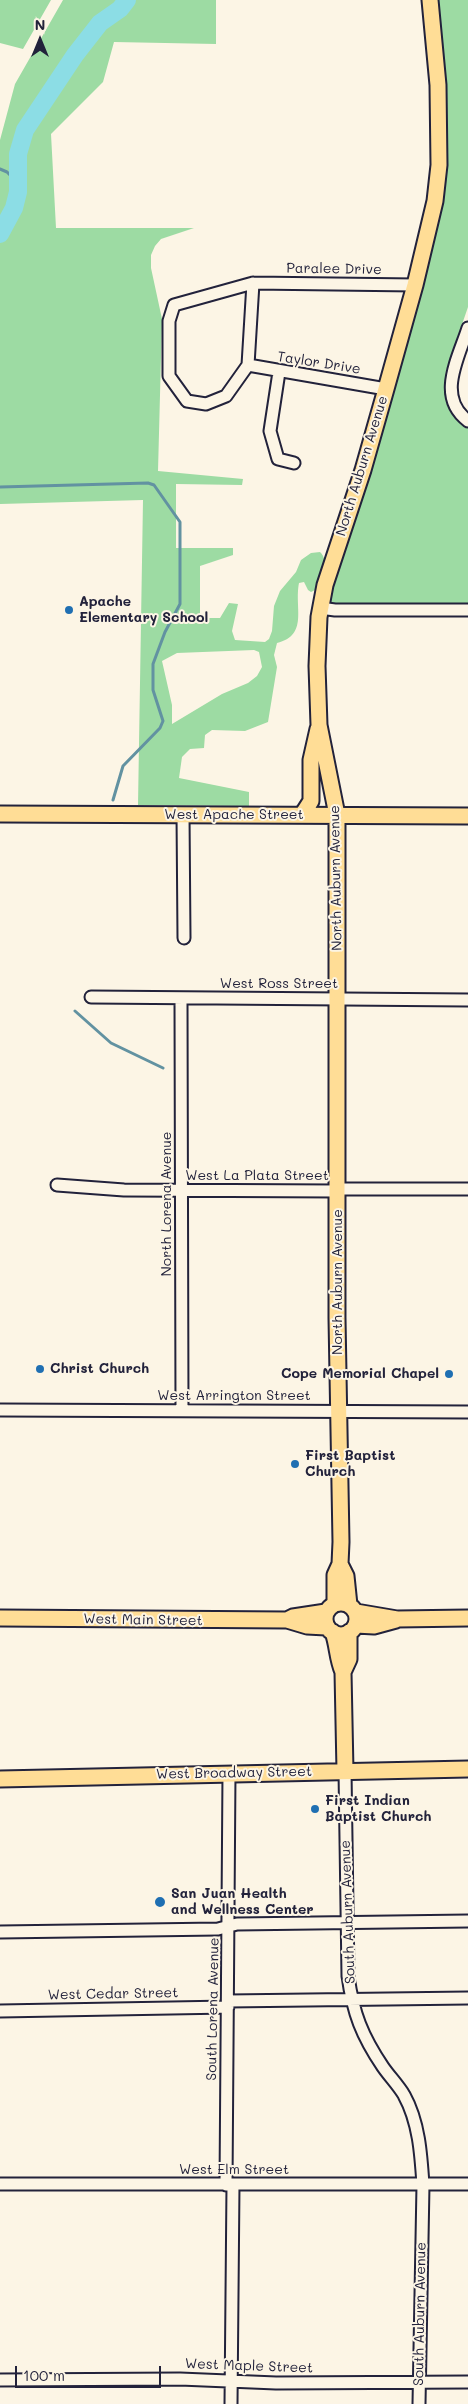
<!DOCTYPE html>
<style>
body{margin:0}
#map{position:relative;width:468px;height:2404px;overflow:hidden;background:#fcf5e5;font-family:Mali,sans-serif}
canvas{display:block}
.north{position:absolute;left:15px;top:15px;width:50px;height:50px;-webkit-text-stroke:4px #fcf5e5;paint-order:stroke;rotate:0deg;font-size:14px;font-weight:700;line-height:20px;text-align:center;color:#22223b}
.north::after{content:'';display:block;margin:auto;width:18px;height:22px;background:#22223b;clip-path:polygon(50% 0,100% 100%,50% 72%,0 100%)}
.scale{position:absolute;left:15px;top:2366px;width:146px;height:22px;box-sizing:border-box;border:2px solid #22223b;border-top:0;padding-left:6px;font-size:15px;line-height:18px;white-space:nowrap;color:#22223b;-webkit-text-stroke:4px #fcf5e5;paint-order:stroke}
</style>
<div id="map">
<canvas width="468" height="2404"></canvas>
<div class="north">N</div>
<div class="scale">100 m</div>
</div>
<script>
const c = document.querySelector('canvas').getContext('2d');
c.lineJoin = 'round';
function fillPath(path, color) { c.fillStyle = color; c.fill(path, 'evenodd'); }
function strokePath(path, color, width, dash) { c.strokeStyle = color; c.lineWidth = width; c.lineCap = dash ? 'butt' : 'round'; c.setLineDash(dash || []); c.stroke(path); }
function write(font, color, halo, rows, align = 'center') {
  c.font = font + ' Mali,sans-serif'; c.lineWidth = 4; c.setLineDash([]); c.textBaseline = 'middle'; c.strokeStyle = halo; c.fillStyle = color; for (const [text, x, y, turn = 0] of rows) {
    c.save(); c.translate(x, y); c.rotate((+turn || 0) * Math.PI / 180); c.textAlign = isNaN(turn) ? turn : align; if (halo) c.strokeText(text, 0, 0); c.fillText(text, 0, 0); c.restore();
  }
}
const green = new Path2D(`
 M0,0h51l-28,49 -23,-6z
 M63,0h54l-37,41 -56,84 -7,22 -3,51 -14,29v-87l15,-56z
 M131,0h85v44l-102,-2 -11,40 -52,52 5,94h138l-33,11 -6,7 -4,9v13l11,51 -4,152 85,8 -1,6 -66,-1v64h57v7l-33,11v52h20l9,-15 9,1 -6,27 3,9 30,2 4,-3 3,-8 2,-25 6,-15 16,-19 5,-12 10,-7 9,-1c10,9 1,25 -3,37l-6,3 -3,-2 -4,-8 -5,1c-5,25 10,52 -22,60l-3,12 3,12 -9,55 -23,9 -33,-1 -7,5 -1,13 -14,1 -8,8 -3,21 70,14v14l-111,-1 5,-305 -143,4v-268l15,-26 4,-12 5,-17 2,-39 8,-22 18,-28 17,-20 17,-28 15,-18 22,-16zM254,650l5,2 3,15 -5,9 -9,7 -26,11 -50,30v-19l-10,-44 15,-8z
 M436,0h32v307l-22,64c-3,24 2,42 22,57v175h-136l-3,-4 106,-376z`);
const stream = new Path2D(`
 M0,169l7,3 11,11
 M0,487l148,-4 6,2 26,37v82l-15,28 -12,32v26l10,31 -3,7 -37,38 -10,34
 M75,1011l36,32 52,25`);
const river = new Path2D(`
 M0,234l14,-26 4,-16v-38l7,-24 50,-75 25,-32 20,-14 7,-9`);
const minor = new Path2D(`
 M253,283l-5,82 -22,31 -20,8 -19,-3 -18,-25v-55l5,-16 79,-22 162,2
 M468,328c-10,31 -32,69 0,93
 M248,365l138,24
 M279,372l-9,59 8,28 16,4
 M320,608l15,2h133
 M183,814l1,124
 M91,997l377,3
 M181,999l1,411
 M57,1185l67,5 213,1
 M337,1189h131
 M0,1410l468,2
 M345,1771l3,205c5,37 14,60 35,91 7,10 15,18 21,28 15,27 17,59 19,90l-4,219
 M0,1932l218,-3 19,-5 231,-3
 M228,2001l240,-3
 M0,2011l228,-4
 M0,2184h468
 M226,2185l3,-412
 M0,2380l180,-1 96,4 192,-1
 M231,2404l2,-219`);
const major = new Path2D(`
 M0,814l468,2
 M302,815l9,-14v-41l7,-31
 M340,1564l6,12 3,29
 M325 1619a16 16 0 1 1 32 0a16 16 0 1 1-32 0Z
 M335,1604v-29l5,-11 1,-22 -4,-224v-503l-18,-90 -2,-59 2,-49 6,-32 38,-115 23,-81 29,-104 20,-84 4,-36 -1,-80 -8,-85
 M356,1612l41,7 71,-1
 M0,1618l287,2 20,6 19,1
 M287,1620l6,-3 33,-5
 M356,1625l18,1 22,-6
 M333,1632c5,14 4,26 10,40
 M345,1771l-2,-99 6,-13v-27
 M0,1779l468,-10`);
const markers = [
 [69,610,5,"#1f6fb2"],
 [40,1369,5,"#1f6fb2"],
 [449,1374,5,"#1f6fb2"],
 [295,1464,5,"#1f6fb2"],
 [315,1809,5,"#1f6fb2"],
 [160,1902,6,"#1f6fb2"]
];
const streetNames = [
 ["Paralee Drive",334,269,1],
 ["Taylor Drive",319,363,9],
 ["North Auburn Avenue",362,466,-73],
 ["West Apache Street",234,815],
 ["North Auburn Avenue",336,878,-91],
 ["West Ross Street",279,984],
 ["West La Plata Street",257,1176],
 ["North Lorena Avenue",167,1204,-90],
 ["North Auburn Avenue",338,1282,-90],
 ["West Arrington Street",234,1396],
 ["West Main Street",143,1620,1],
 ["West Broadway Street",234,1773,-1],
 ["South Auburn Avenue",348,1912,-92],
 ["West Cedar Street",113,1994,-1],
 ["South Lorena Avenue",213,2009,-89],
 ["West Elm Street",234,2170],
 ["South Auburn Avenue",420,2314,-89],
 ["West Maple Street",249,2366,2]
];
const poiNames = [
 ["Apache",79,602],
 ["Elementary School",79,618],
 ["Christ Church",50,1369],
 ["Cope Memorial Chapel",439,1374,"right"],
 ["First Baptist",305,1456],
 ["Church",305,1472],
 ["First Indian",325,1801],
 ["Baptist Church",325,1817],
 ["San Juan Health",171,1894],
 ["and Wellness Center",171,1910]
];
fillPath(green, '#9ddba3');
strokePath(stream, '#6292a1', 3);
strokePath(river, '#8cdde5', 18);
strokePath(minor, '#22223b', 15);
strokePath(major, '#22223b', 19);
strokePath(minor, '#fcf5e5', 11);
strokePath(major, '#ffdd96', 15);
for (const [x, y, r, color] of markers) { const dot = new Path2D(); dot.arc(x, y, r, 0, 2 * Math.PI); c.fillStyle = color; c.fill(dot); strokePath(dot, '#fcf5e5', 2); }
write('14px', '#22223b', '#fcf5e5', streetNames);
write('bold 14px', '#22223b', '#fcf5e5', poiNames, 'left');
</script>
